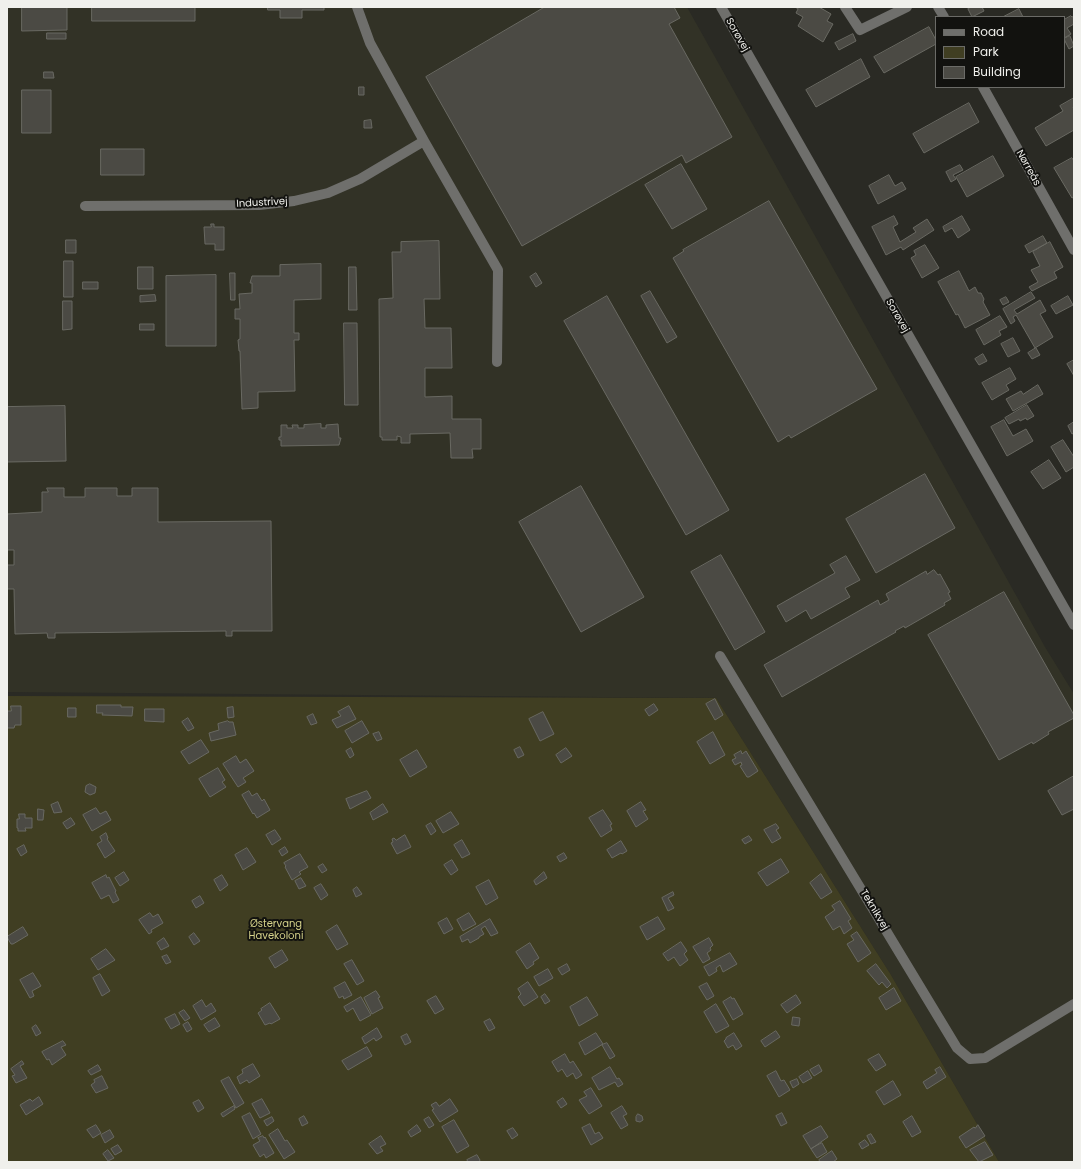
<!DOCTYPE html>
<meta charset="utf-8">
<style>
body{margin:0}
#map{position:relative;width:1081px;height:1169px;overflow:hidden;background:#2a2a24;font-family:Poppins,sans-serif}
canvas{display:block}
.frame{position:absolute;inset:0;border:8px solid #f0f0ec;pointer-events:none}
.legend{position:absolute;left:935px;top:16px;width:130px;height:72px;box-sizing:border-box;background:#12120f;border:1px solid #6b6b67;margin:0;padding:5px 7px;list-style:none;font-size:12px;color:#f0f0ec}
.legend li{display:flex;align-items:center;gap:8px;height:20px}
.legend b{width:20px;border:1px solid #6b6b67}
</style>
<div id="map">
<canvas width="1081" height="1169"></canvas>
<div class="frame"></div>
<ul class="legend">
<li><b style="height:5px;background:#6f6f6c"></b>Road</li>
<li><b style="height:11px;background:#403e22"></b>Park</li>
<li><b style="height:11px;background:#4b4a44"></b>Building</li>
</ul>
</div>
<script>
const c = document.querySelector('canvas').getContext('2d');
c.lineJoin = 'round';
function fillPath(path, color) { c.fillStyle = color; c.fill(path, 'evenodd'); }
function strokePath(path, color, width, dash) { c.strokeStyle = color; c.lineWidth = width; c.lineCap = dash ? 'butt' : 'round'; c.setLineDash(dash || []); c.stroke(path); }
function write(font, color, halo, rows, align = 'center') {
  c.font = font + ' Poppins,sans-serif'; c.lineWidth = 4; c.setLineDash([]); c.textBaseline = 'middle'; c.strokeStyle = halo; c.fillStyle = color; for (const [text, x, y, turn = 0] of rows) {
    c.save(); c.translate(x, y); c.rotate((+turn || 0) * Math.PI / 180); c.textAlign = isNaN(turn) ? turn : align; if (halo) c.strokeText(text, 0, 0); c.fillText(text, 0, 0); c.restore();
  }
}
const built = new Path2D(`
 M7,7h680l358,640 29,47v468h-75l-108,-187 -175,-277 -709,-6z`);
const green = new Path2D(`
 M7,696l709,2 175,277 108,187h-992z`);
const building = new Path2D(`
 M22,7h45v23l-45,1z
 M92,7h103v14h-103z
 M268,7h56v3h-22v8h-22v-8h-12z
 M545,7h129l6,11 -11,6 63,113 -46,26 -4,-8 -160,91 -96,-169z
 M795,7h24l12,7 -4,7 6,3 -10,18 -25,-16 5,-9 -7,-4 2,-4z
 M972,7h10l2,4 -12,6 -4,-8z
 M1019,9l4,8h-20z
 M1071,16l1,1 2,-1v8l-7,4 4,6 -7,4v-18z
 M929,27l7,13v4l-52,29 -10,-16z
 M47,33h19v6h-19z
 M853,34l3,7 -17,9 -4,-7z
 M1070,36l4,10 -5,3 -5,-10z
 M861,59l9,18 -54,30 -10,-17z
 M44,72h9l1,6h-10z
 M359,87h5v8h-5z
 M22,90h29v43h-29z
 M1074,98v8l-1,1 1,2v21l-28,16 -11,-18 28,-17 -3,-5z
 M969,103l10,19 -55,31 -11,-19z
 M371,120l1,8h-8v-7z
 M101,149h43v26h-43z
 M993,156l11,20 -37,21 -11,-20z
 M1072,158l2,3v36l-2,1 -18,-30z
 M681,164l26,45 -35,20 -27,-44z
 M960,165l3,5 -10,5 3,4 -5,3 -5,-10z
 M889,175l6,11 7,-4 4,7 -28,15 -9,-18z
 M769,201l108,188 -86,49 -2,-3 -11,7 -105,-184 11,-7 -1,-1z
 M894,216l4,8 -5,3 7,15 16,-10 -3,-4 14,-9 7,11 -31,20 -2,-3 -15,8 -14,-28z
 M962,216l8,14 -12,8 -6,-10 -7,4 -2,-5z
 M211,224h3v3h10v23h-9v-6h-10l-1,-17h7z
 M1043,236l4,7 -18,10 -4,-7z
 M66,240h10v13h-10z
 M439,241l1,58h-16l1,29h26l1,40h-27v29l27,-1v23h29v30h-9l1,9h-22l-1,-25 -40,1v9h-9v-6l-4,-1v4h-15v-3h-2l-1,-138 14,-1 -1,-46h9v-10z
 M1050,242l13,25 -9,5 3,6 -25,13 -3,-4 9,-5 -7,-12 9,-4 -7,-14z
 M925,245l14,23 -17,10 -11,-20 5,-3 -2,-4z
 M64,261h9v36h-9z
 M321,264v35l-27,1v33h5v7h-5l1,51 -37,1v16l-16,1 -2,-58h-1l-1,-11 2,-1v-20h-5v-10h5l-1,-15 13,-1v-10h-2l2,-7h28v-11z
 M138,267h15v22h-15z
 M349,267h7l1,43h-8z
 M959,271l10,20 6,-4 3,6h3l3,6 -1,3 7,13 -25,13 -7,-14 -2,1 -18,-33z
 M230,273h5v27h-4z
 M536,273l6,10 -6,4 -6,-10z
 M216,275v71h-50v-70z
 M83,282h15v7h-15z
 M650,291l27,46 -10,6 -26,-47z
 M1031,292l4,6 -21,12 3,4 23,-14 6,11 -6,3 13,23 -18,11 -19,-33 -3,2 2,4 -4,3 -8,-15z
 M155,295l1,6 -16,1v-6z
 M607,296l122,214 -43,25 -122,-214z
 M1068,296l5,9 -17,9 -5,-8z
 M1006,297l3,5 -6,3 -3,-5z
 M63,301h9v28l-9,1z
 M1000,316l7,11 -8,4 2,4 -17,10 -8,-15z
 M344,323h13l1,82h-13z
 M140,324h14v6h-14z
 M1013,338l7,13 -12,6 -7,-13z
 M1036,348l4,7 -8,4 -4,-6z
 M983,354l4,7 -8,4 -4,-6z
 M1074,360v16l-7,-12z
 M1010,368l6,11 -10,6 3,5 -17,10 -10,-17z
 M1038,385l5,9 -30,17 -7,-12 15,-8 2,3z
 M1027,405l7,11 -7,4 -1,-2 -6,3 -1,-2 -10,5 -4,-6z
 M65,406l1,55 -59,1v-55z
 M1004,420l9,16 13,-7 7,12 -26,15 -16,-29z
 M1074,422v11l-2,1 -4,-8z
 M321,424v4h5v-3l12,-1 1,14h2l-2,7 -58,1v-6h-2v-3h2v-12h6v3h6l-1,-3h6v3h6v-3z
 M1063,440l11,17v10l-8,5 -15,-25z
 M1049,460l12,18 -18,11 -12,-17z
 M925,474l30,54 -79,45 -30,-54z
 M581,486l63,111 -63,35 -62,-110z
 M47,488h17v9h21v-9h32v8h15v-8h26v34l113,-1 1,110h-40v5h-6v-5l-171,2v5h-7l-1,-5 -32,1 -1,-45h-7v-24h7v-15h-7v-36l35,-2v-20h6z
 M721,555l44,77 -30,18 -44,-78z
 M846,556l14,24 -15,8 5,9 -39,22 -5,-9 -20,12 -9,-16 58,-33 -5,-8z
 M934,570l4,5 2,-1 10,18 -2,1 3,6 -7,4 1,2 -40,23 -1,-2 -9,5 1,1 -114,65 -18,-32 114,-65 2,5 9,-5 -3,-6 40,-23 1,3z
 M1004,592l70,123v3l-26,14 1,2 -16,10 -1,-2 -33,18 -71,-125z
 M715,699l8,16 -8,5 -9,-16z
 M654,704l4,6 -9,6 -4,-6z
 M97,705h24v2h12l-1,9 -30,-1 1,-2h-6z
 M11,706h10v19h-6l-1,3h-7v-17h4z
 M349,706l7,13 -19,9 -5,-8 9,-4 -3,-4z
 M233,707l1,10 -6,1 -1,-10z
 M68,708h8v9h-8z
 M145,709h19v13l-19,-1z
 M543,712l11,22 -14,7 -11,-22z
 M313,714l4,9 -6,2 -4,-8z
 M188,718l6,10 -6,3 -6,-9z
 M228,721l1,1h4l3,13 -25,6 -2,-8 10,-3 -1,-6z
 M362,721l7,12 -17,10 -7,-12z
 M379,732l3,7 -5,2 -4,-7z
 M713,732l12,23 -15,9 -13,-22z
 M201,740l8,12 -20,12 -8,-12z
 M520,747l4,8 -6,3 -4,-8z
 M351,748l3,7 -4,3 -4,-7z
 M566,748l6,8 -11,7 -5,-8z
 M417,750l10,17 -17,10 -10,-17z
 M741,751l1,3 4,-3 12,20 -9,6h-2l-7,-11 2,-1 -1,-3 -6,3 -3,-5 4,-2 -2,-3z
 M236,756l4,7 6,-4 8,12 -11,7 3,4 -8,5 -15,-23z
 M218,768l7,12 -3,2 4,5 -16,10 -11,-18z
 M1074,776v33l-12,6 -14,-24z
 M90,784l6,3 -1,6 -5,2 -5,-3 1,-6z
 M249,791l3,5 5,-3 5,8 2,-2 6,11 -13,8 -3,-5 -1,1 -11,-19z
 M367,791l4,7 -21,11 -4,-10z
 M58,802l4,10 -8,1 -3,-8z
 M641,802l5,8 -3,1 5,8 -12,8 -9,-16z
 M383,804l5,8 -15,8 -3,-7z
 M96,808l4,6 6,-3 5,9 -19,11 -9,-16z
 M38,809l6,1 -1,10h-5z
 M603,810l9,14 -2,1 2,5 -11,7 -12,-19z
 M451,812l8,12 -16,9 -7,-12z
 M19,814h6v4h7v10h-7l1,3h-8v-3h-1v-9h2z
 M71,818l4,6 -8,5 -4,-6z
 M431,823l5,8 -5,4 -5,-9z
 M776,824l3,4 -3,2 5,8 -9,5 -8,-13z
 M275,830l6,9 -9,6 -6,-10z
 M106,833l2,5 -1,1 8,12 -10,7 -8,-14 5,-3 -2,-4z
 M405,835l6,12 -14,7 -6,-11 2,-1 -1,-3 2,-1 2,2z
 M749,836l3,4 -7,4 -3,-4z
 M462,840l8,14 -8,4 -8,-13z
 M621,841l6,10 -5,3 -1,-1 -9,5 -5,-8z
 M24,845l3,7 -6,4 -4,-7z
 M285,847l3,5 -6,4 -3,-5z
 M247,848l9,14 -13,8 -8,-15z
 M564,853l3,5 -7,4 -3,-5z
 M300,854l8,13 -9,5 2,2 -9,6 -7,-13 1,-1 -2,-3z
 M781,859l8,13 -22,14 -9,-13z
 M452,860l6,10 -7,5 -7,-10z
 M323,864l4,6 -5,3 -4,-6z
 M124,872l5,8 -9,6 -5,-8z
 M544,872l3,6 -11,7 -2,-4z
 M821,874l11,18 -11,7 -11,-16z
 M106,875l1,3 2,-1 7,14 -1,1 4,8 -6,3 -4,-8 -8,4 -9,-16z
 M222,875l6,10 -8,6 -6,-11z
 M301,878l5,8 -7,3 -4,-8z
 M489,880l9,18 -12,7 -10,-18z
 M321,884l7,11 -7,5 -7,-12z
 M357,887l5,7 -6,3 -3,-7z
 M673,892l1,3 -6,3 6,10 -6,3 -6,-13z
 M200,896l4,7 -8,5 -4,-7z
 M840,901l11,18 -3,2 4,7 -8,6 -4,-8 -7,4 -8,-13 10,-7 -3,-4z
 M150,913l3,4 5,-3 5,9 -12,7 1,2 -3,2 -10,-14z
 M469,913l7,11 -13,7 -6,-11z
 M658,917l7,12 -18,11 -7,-13z
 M447,918l6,11 -9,5 -6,-11z
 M490,919l8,14 -7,3 -6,-10 -4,3 3,5 -5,3v1l-9,5 -2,-4 -6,3 -2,-5z
 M337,925l11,19 -11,6 -11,-18z
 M23,927l5,8 -15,9h-2l-4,-7z
 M857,932l14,21 -13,9 -11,-18 7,-4 -3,-4z
 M194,933l6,8 -6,4 -5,-8z
 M164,938l5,8 -8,4 -4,-7z
 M709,938l4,7 -3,3 1,2 -4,3 3,6 -7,4 -10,-16z
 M681,942l6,9 -3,3 4,6 -8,6 -6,-9 -6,4 -5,-7z
 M530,943l9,15 -6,4 1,2 -7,5 -11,-17z
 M106,949l9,11 -17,10 -7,-11z
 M282,950l6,10 -13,8 -6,-10z
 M730,953l7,11 -14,8 -3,-7 -4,3 1,3 -8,5 -5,-9z
 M167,955l4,7 -5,2 -4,-7z
 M352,960l12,21 -7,4 -13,-21z
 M567,964l3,6 -8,5 -4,-6z
 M876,964l15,20 -4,4 -5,-6 -3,3 -12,-14z
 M548,969l5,9 -14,8 -5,-9z
 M33,973l8,13 -9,5 2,5 -4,2 -10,-18z
 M100,974l10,17 -8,5 -9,-18z
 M345,982l7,13 -8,4 -1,-3 -4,2 -5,-10z
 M528,982l10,15 -14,9 -6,-9 3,-3 -3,-5z
 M707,983l7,13 -7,4 -8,-13z
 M894,988l7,13 -15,9 -7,-12z
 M376,991l4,6 -2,1 5,10 -11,6 -8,-16z
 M545,994l5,7 -5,3 -4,-7z
 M796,995l5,8 -14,10 -6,-8z
 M436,996l8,13 -9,5 -8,-13z
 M361,997l10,18 -11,6 -7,-13 -6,4 -3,-5z
 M587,997l11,18 -19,11 -9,-19z
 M731,997l1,2 2,-1 9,16 -10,6 -10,-18z
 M202,1000l4,7 5,-4 5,8 -15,9 -8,-14z
 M270,1003l10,16 -9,5 -1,-1 -5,2 -7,-12 4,-3 -1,-1z
 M716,1004l13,22 -13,7 -12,-21z
 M184,1010l6,8 -5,3 -6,-8z
 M175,1014l5,10 -9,5 -6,-10z
 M793,1017l7,1 -1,8 -7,-1z
 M215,1018l5,8 -11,6 -5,-7z
 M490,1019l5,9 -6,3 -5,-9z
 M188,1022l4,7 -5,3 -4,-7z
 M36,1025l5,8 -5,3 -4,-8z
 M377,1028l5,9 -6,4 -2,-3 -9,6 -3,-6z
 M776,1031l4,6 -15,10 -4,-6z
 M596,1033l7,11 -18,11 -6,-12z
 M734,1033l8,13 -6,4 -3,-5 -5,3 -4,-7 2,-2v-1z
 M407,1034l4,8 -6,3 -4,-8z
 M63,1041l3,4 -5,2 5,8 -14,10 -3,-6 -2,1 -5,-8z
 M607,1043l8,13 -5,3 -8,-14z
 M367,1047l5,9 -24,14 -6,-9z
 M565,1054l5,9 3,-2 9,14 -6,4 -3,-6 -6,4 -5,-8 -4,3 -6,-10z
 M879,1054l7,11 -10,6 -8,-11z
 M22,1061l2,3 -4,2 7,12 -11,5 -4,-7 3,-1 -4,-6z
 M253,1064l7,12 -11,7 -2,-3 -7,4 -3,-7 6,-4 -1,-3z
 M98,1065l3,5 -10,5 -3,-4z
 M819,1065l3,6 -8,5 -4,-6z
 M610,1067l7,12 2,-1 4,6 -5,3 -3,-5 -16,8 -7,-12z
 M940,1067l6,10 -19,12 -4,-7 14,-9 -2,-3z
 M776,1071l5,10 3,-1 6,10 -11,7 -12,-21z
 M808,1071l4,7 -9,5 -4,-6z
 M102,1076l6,12 -12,5 -5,-8 4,-3 -1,-2z
 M229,1077l15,26 -8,5 -15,-27z
 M797,1079l2,5 -6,4 -3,-6z
 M893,1081l8,14 -17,10 -8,-13z
 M591,1088l11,18 -13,8 -10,-14 8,-4 -3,-4z
 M39,1097l4,7 -17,11 -6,-10 10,-6 2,2z
 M563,1098l4,6 -6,4 -4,-6z
 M262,1099l8,14 -10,5 -8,-14z
 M450,1099l8,12 -18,11 -8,-12 2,-1 -3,-4 5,-3 3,4z
 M199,1100l5,8 -6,4 -5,-9z
 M234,1106l1,3 -12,8 -2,-3z
 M622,1106l5,8 -4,2 5,9 -7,4 -10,-16z
 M250,1113l11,21 -8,5 -11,-22z
 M782,1113l5,10 -6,3 -5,-10z
 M638,1114l4,2 1,4 -3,2 -4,-1v-4z
 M304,1116l4,7 -6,3 -3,-7z
 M912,1116l9,16 -9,5 -9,-15z
 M272,1117l2,4 -7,5 -3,-5z
 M429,1117l5,8 -5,3 -5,-8z
 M454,1120l15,26 -12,7 -15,-26z
 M590,1124l5,10 4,-2 4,6 -12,7 -9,-17z
 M96,1125l5,8 -8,5 -6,-8z
 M417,1125l4,6 -10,6 -3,-5z
 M978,1125l7,11 -19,12 -7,-11 15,-10 1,1z
 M821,1126l7,11 -17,12 -8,-13z
 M513,1128l5,7 -6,4 -5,-8z
 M278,1129l7,12 2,-1 8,12 -11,7 -15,-24z
 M110,1130l4,7 -9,6 -4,-8z
 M871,1134l5,8 -5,2 -4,-8z
 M263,1136l1,2 1,-1 9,16 -8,5 -2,-4 -4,3 -7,-12 7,-4 -2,-3z
 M381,1136l5,8 -6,3 3,4 -6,3 -8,-10z
 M865,1140l4,5 -7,4 -3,-5z
 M985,1142l8,13 -14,7 -9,-12z
 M822,1143l5,9 -10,6 -6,-9z
 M118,1145l4,6 -7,4 -4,-6z
 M108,1150l6,8 -6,3 -5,-7z
 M832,1151l5,8 -4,3h-13l-1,-2z
 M477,1155l3,5 -1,2h-11l-1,-2z`);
const minor = new Path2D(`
 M357,7l13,36 54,98 74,129 -1,92
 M721,7l353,618
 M845,7l15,23 47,-23
 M938,7l6,10
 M983,87l91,163
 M85,206l174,-1 35,-4 34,-8 32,-14 64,-38
 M720,656l237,392 13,11 15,-1 89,-54`);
const streetNames = [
 ["Sorøvej",737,35,60],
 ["Nørreås",1028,168,61],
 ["Industrivej",262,203,-3],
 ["Sorøvej",897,316,60],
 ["Teknikvej",874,910,59]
];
const parkNames = [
 ["Østervang",276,924],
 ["Havekoloni",276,936]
];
fillPath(built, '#323226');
fillPath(green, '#403e22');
fillPath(building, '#4b4a44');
strokePath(building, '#696962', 1);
strokePath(minor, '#6f6f6c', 10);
write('10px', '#f0f0ec', '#12120f', streetNames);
write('10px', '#d5d28a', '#12120f', parkNames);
</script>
